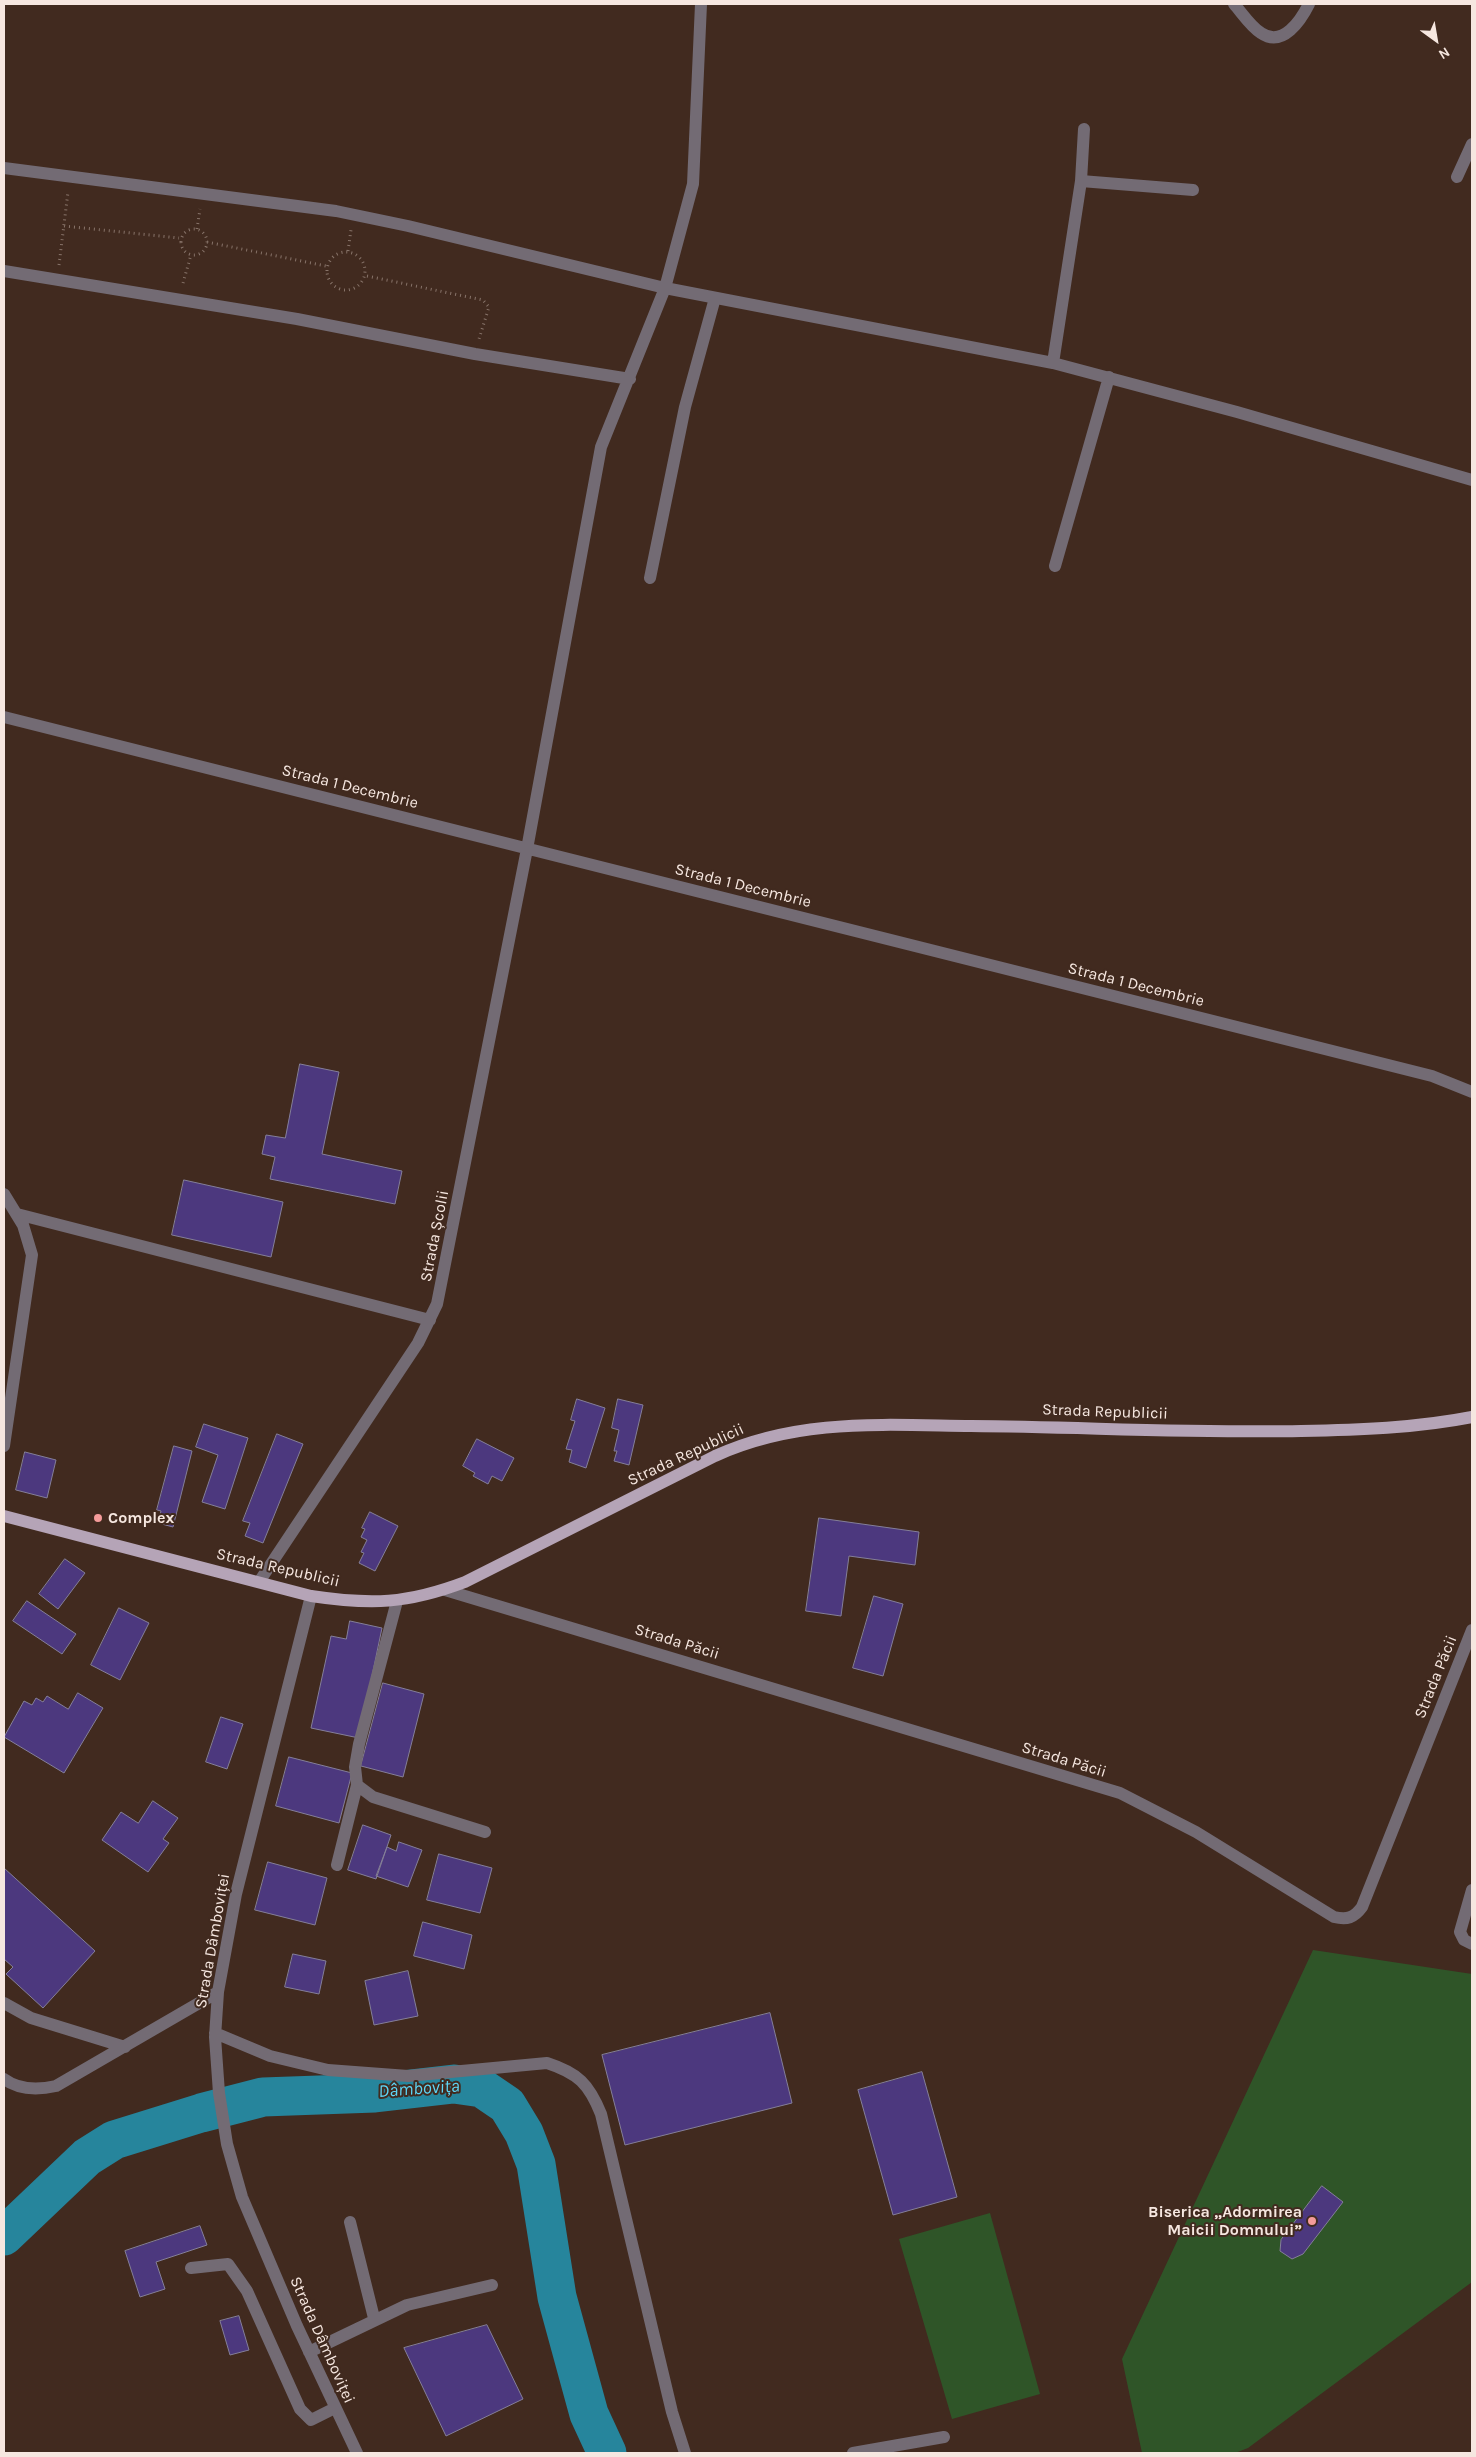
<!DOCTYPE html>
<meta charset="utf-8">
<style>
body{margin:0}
#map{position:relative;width:1476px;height:2457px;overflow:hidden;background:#412a1f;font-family:Karla,sans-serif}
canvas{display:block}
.frame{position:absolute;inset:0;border:5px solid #f6e7e0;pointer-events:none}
.north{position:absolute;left:1411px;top:15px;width:50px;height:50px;-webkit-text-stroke:4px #412a1f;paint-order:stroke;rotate:148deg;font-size:14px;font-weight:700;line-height:20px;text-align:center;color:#f6e7e0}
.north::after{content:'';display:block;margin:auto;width:18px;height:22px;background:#f6e7e0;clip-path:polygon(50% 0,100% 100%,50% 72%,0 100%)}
</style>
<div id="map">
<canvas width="1476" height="2457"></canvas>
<div class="frame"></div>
<div class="north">N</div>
</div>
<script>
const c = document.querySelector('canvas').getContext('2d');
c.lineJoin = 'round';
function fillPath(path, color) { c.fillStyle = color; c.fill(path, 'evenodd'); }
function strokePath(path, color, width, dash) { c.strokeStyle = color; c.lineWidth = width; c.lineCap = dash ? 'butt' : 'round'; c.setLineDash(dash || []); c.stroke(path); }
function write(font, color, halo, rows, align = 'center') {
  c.font = font + ' Karla,sans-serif'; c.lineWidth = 4; c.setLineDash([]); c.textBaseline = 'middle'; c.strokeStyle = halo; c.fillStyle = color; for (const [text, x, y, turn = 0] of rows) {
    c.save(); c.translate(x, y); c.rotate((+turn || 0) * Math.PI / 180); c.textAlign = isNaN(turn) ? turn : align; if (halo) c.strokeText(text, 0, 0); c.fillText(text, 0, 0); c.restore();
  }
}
const green = new Path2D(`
 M1313,1950l159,24v308l-224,166 -13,5h-93l-20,-94z
 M990,2213l50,181 -88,25 -53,-180z`);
const river = new Path2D(`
 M4,2236l83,-79 27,-17 87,-27 62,-16 112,-4 79,-9 28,4 25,17 17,28 12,31 21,133 32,117 18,39`);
const building = new Path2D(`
 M300,1064l39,8 -17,82 80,17 -7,33 -125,-25 5,-22 -13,-3 4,-19 19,3z
 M184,1180l99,22 -12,55 -99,-22z
 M577,1399l28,9 -19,60 -17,-6 3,-12 -6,-1 9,-28 -4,-1z
 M618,1399l25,6 -14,60 -15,-4 3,-10h-3l5,-21 -7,-2z
 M204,1424l44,14 -23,71 -23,-7 16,-47 -22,-8z
 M277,1434l26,10 -40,99 -18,-7 5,-13 -7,-2z
 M477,1439l37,19 -12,23 -10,-5 -4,8 -15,-8 2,-3 -12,-7z
 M174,1446l18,5 -19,76 -15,-4 3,-12 -4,-1z
 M25,1452l31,8 -9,38 -31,-8z
 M370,1512l28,14 -23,45 -16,-8 5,-10 -3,-1 6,-12 -6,-3 4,-8 -3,-1z
 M819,1518l100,14 -4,33 -66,-9 -8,60 -35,-5z
 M65,1559l20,14 -27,36 -19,-15z
 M874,1596l29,8 -20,72 -30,-8z
 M27,1601l49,33 -14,20 -49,-33z
 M119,1608l30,15 -29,57 -29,-15z
 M350,1621l32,7 -23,110 -48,-10 20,-92 15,3z
 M383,1683l41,11 -21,83 -42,-11z
 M78,1693l25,15 -39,65 -60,-36 20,-36 8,4 4,-7 7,4 4,-6 21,13z
 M221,1717l22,7 -16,45 -21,-7z
 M289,1757l63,16 -13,50 -63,-17z
 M153,1801l25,17 -15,21 6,4 -21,29 -46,-32 19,-28 17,11z
 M363,1825l28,10 -15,44 -28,-9z
 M399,1842l23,8 -14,37 -32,-11 11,-29 9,4z
 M439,1854l53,14 -12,45 -53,-13z
 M268,1862l59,16 -12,47 -60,-15z
 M4,1868l91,83 -52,57 -37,-34 7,-7 -9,-8z
 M423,1922l49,13 -8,34 -50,-13z
 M293,1954l33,7 -7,33 -34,-7z
 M408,1971l10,45 -44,9 -9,-44z
 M770,2013l22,90 -167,42 -23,-90z
 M922,2072l35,125 -64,18 -35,-125z
 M1322,2186l21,16 -40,52 -11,5 -12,-8 1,-11z
 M200,2226l7,19 -51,17 9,27 -25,8 -15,-46z
 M239,2316l10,34 -19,5 -10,-34z
 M487,2325l36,74 -77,37 -42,-88z`);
const path = new Path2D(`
 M64,226l115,12
 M181 242a13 13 0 1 1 26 0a13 13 0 1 1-26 0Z
 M197,229l3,-20
 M207,242l119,24
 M348,251l3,-21
 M327 271a19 19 0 1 1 38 0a19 19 0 1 1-38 0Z
 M59,265l9,-73
 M367,276l116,24 6,7 -10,32
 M183,283l8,-28`);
const minor = new Path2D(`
 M1234,4c8,9 17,23 27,29 22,15 40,-13 48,-29
 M4,168l332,43 72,15 257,62 388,75 184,49 235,68
 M1457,177l15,-33
 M1081,181l112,9
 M4,271l293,48 178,35 155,25
 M1053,363l28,-182 3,-52
 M1055,566l54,-189
 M650,578l35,-171 30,-109
 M4,717l1428,359 40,16
 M4,1194l19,31 9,30 -28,191
 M17,1214l413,106
 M259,1582l159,-239 19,-39 90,-455 74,-402 64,-159 28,-104 8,-180
 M445,1590l675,203 76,39 138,85c13,3 20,1 28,-10l110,-277
 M311,1596l-75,298 -18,98 -3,45 4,56 8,51 15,53 55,129 60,127
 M397,1601l-38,143 -4,23 2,18 16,12 112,35
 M337,1865l20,-80
 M1472,1890l-12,42 4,8 8,4
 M4,2003l27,15 94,29
 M215,2033l55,23 58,14 80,6 139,-13c31,10 42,21 54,51l71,298 13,41
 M4,2079c15,11 34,11 52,7l162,-94
 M350,2222l24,96
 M191,2268l37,-4 19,27 53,118 11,11 24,-12
 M309,2352l98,-47 85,-20
 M853,2453l91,-16`);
const major = new Path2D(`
 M4,1516l307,80c60,9 96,8 154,-14l250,-126c83,-38 168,-31 256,-30 110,1 220,7 330,5 57,-1 115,-3 171,-14`);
const markers = [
 [98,1518,5,"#f59b9a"],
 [1312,2221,5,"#f59b9a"]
];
const streetNames = [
 ["Strada 1 Decembrie",350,787,14],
 ["Strada 1 Decembrie",743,886,14],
 ["Strada 1 Decembrie",1136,985,14],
 ["Strada Școlii",435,1236,-79],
 ["Strada Republicii",1105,1412,2],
 ["Strada Republicii",686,1455,-25],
 ["Strada Republicii",278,1568,13],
 ["Strada Păcii",677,1642,17],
 ["Strada Păcii",1436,1677,-68],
 ["Strada Păcii",1064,1760,17],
 ["Strada Dâmboviței",213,1941,-80],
 ["Strada Dâmboviței",322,2340,66]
];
const poiNames = [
 ["Complex",108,1518],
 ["Biserica „Adormirea",1302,2212,"right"],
 ["Maicii Domnului”",1302,2230,"right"]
];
const waterNames = [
 ["Dâmbovița",419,2089,-4]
];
fillPath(green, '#2f5528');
strokePath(river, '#26859c', 39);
fillPath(building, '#4c387e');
strokePath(building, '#847f99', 1);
strokePath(path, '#88746a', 3, [1, 4]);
strokePath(minor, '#736b74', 12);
strokePath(major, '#b5a4b7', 12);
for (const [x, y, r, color] of markers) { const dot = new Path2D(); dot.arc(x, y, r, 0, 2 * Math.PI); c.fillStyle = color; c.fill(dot); strokePath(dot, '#412a1f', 2); }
write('16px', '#f6e7e0', '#412a1f', streetNames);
write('bold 16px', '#f6e7e0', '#412a1f', poiNames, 'left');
write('italic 18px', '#5fd7f7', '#412a1f', waterNames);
</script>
